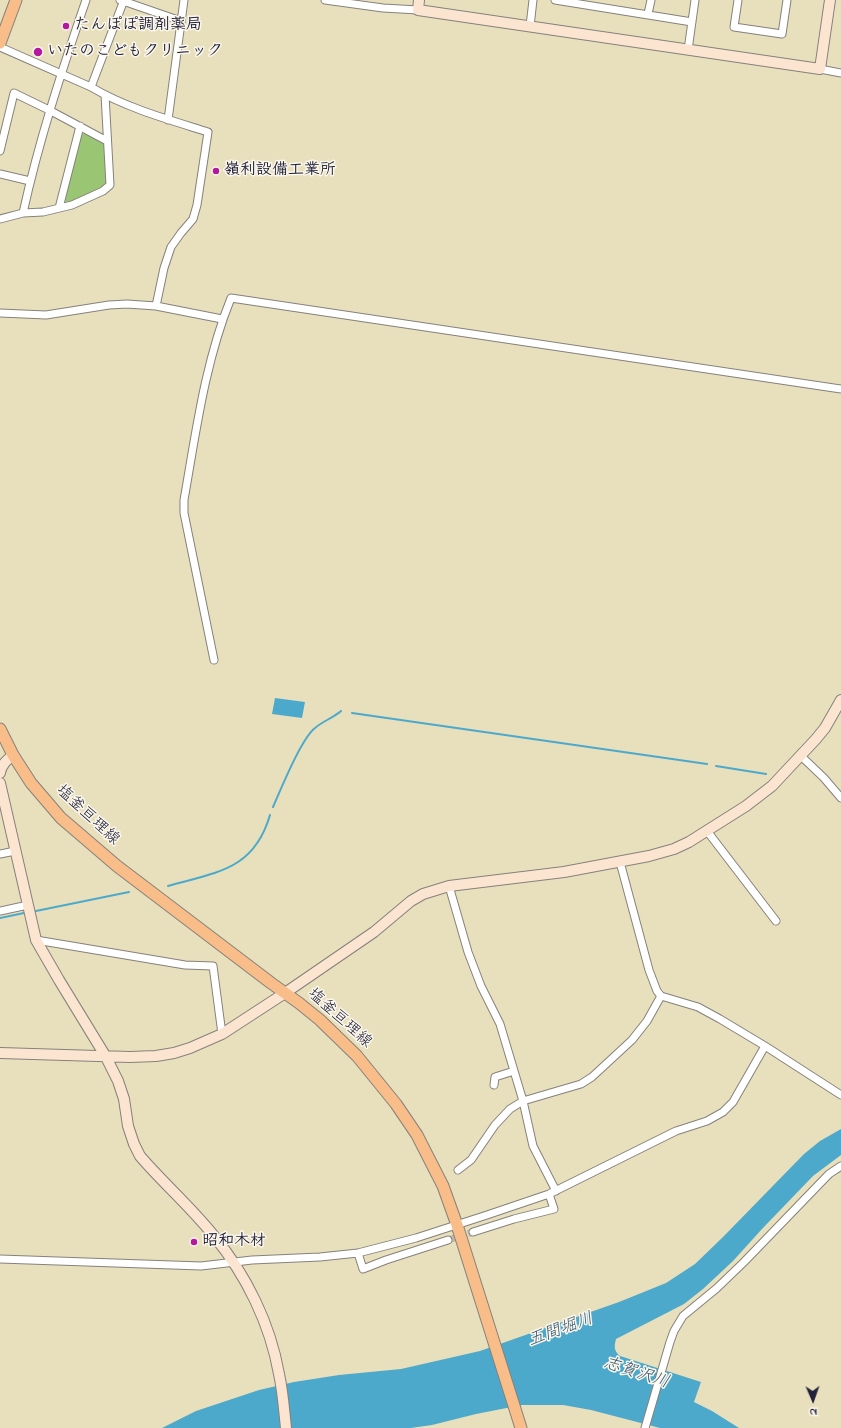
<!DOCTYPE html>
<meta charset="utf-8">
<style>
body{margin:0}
#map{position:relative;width:841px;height:1428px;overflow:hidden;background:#e8e0bc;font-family:"Indie Flower",sans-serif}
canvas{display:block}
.north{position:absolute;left:793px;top:1380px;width:40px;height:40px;-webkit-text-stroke:3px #fbf7ec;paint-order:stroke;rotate:178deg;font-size:11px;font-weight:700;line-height:16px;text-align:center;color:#22223b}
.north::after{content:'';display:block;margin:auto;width:14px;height:18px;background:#22223b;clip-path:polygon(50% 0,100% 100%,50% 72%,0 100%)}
</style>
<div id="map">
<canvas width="841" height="1428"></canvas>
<div class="north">N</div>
</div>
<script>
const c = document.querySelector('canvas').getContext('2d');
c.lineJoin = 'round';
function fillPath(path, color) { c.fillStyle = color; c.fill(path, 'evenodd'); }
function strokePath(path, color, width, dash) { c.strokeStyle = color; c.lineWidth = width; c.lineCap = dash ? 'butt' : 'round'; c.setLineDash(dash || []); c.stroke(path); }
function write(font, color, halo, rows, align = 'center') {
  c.font = font + ' "Indie Flower","Klee One",sans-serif'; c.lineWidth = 3; c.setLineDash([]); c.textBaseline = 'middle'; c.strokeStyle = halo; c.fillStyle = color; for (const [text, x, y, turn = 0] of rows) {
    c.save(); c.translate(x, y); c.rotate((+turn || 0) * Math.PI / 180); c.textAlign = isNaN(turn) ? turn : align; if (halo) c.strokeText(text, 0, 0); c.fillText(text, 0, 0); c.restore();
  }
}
const green = new Path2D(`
 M87,133l14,8 4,4 1,39 -17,10 -22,9 -2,-2 15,-66z`);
const water = new Path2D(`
 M275,698l30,4 -3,16 -30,-4z
 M841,1129v26l-28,21 -51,53 -29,32 -30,28 -19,15 -68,35c-2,8 -2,12 4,17l81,26 -7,20 18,9 27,17h-79l-69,-18 -28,-5h-41l-46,9 -44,11 -21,3h-249l34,-17 63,-21 35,-8 45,-7 62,-6 79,-18 139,-49 47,-19 29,-19 28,-27 81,-83 16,-13z`);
const stream = new Path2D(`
 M352,713l355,51
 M716,766l50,8
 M273,807c8,-18 28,-68 42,-79 8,-7 18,-10 26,-17
 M168,886c49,-14 86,-16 102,-71
 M36,911l93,-19
 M0,918l24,-5`);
const streetTunnel = new Path2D(`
 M448,1240l25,-8`);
const street = new Path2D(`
 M120,0l61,21
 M325,0l58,8 35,2
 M555,0l137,22
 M738,0l-4,27 48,7 5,-34
 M648,14l3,-14
 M530,26l3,-26
 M0,47l91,40c35,21 79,33 117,45l-11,73 -4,14 -12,14 -10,14 -7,21 -8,38
 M688,50l7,-50
 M820,69l21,4
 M91,87l33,-87
 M168,120l16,-120
 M0,151l14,-58 35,17 58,31
 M0,174l30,7
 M59,208l21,-82
 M23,213c16,-73 39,-143 63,-213
 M0,219l23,-6 20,-1 29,-7 31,-14 7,-6 -5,-90
 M0,313l46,2 63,-10 18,-1 29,2 66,13
 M214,660l-30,-147v-13c12,-68 21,-138 47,-202l610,91
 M801,756l23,22 17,20
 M707,831l69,90
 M0,854l15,-3
 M620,862l29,108 8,21 4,5 37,11 22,12 45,27
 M449,886l19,66 13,34 19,38 23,77 10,45 23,45
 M0,911l28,-6
 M36,940l149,25 28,1 9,68
 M494,1085l1,-8 19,-6
 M458,1170l13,-10 24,-35 15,-16 13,-8 58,-17 11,-7 40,-37 15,-19 14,-25
 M473,1232l41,-13 40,-10 -5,-15
 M358,1253l5,16 23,-9 62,-20
 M0,1259l201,7 51,-6 68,-3 38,-4 58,-15 71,-23 62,-21 127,-63 31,-10 16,-9 10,-10 32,-56 76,49
 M645,1428l25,-86 4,-11 9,-15 34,-28 27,-26 85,-88 12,-8`);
const secondary = new Path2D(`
 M419,0l-1,10 402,59 10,-69
 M0,773c1,-8 7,-13 13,-18
 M0,783l36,157 23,40 47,77 12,24 6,18 4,27 6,18 6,12c23,27 51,51 74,80 32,39 56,87 65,138 4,18 5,36 7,54
 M0,1053l130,4 26,-1 18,-3 16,-5 32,-14 63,-41 89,-61 37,-31 12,-7 26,-8 115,-14 85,-16 25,-7 15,-7 57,-36 26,-20 44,-47 9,-11 16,-28`);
const primary = new Path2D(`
 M0,43l16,-43
 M0,729l13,26 18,28 30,35 56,48 154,117 28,20 21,17 37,36 39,48 21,31 26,51 14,39 64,203`);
const markers = [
 [66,26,4,"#b5179e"],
 [38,52,5,"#b5179e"],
 [216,171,4,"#b5179e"],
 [194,1242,4,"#b5179e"]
];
const poiNames = [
 ["たんぽぽ調剤薬局",74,26],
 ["いたのこどもクリニック",47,52],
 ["嶺利設備工業所",224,171],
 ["昭和木材",202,1242]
];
const streetNames = [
 ["塩釜亘理線",87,816,43],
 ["塩釜亘理線",339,1019,42]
];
const waterNames = [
 ["五間堀川",561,1331,-20],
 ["志賀沢川",636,1374,18]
];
fillPath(green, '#9ac674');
fillPath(water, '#4da9cb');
strokePath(stream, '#4da9cb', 2);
strokePath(streetTunnel, '#c0baa2', 7, [7, 3.5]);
strokePath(street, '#85817c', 9);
strokePath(secondary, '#85817c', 12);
strokePath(primary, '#85817c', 13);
strokePath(street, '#fff', 7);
strokePath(secondary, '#fce5d0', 10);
strokePath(primary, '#f8bd89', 11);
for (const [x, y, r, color] of markers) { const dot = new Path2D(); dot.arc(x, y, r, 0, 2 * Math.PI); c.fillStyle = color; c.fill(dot); strokePath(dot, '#fbf7ec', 1.5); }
write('bold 16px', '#22223b', '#fbf7ec', poiNames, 'left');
write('16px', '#22223b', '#fbf7ec', streetNames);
write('italic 17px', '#335875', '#fbf7ec', waterNames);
</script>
